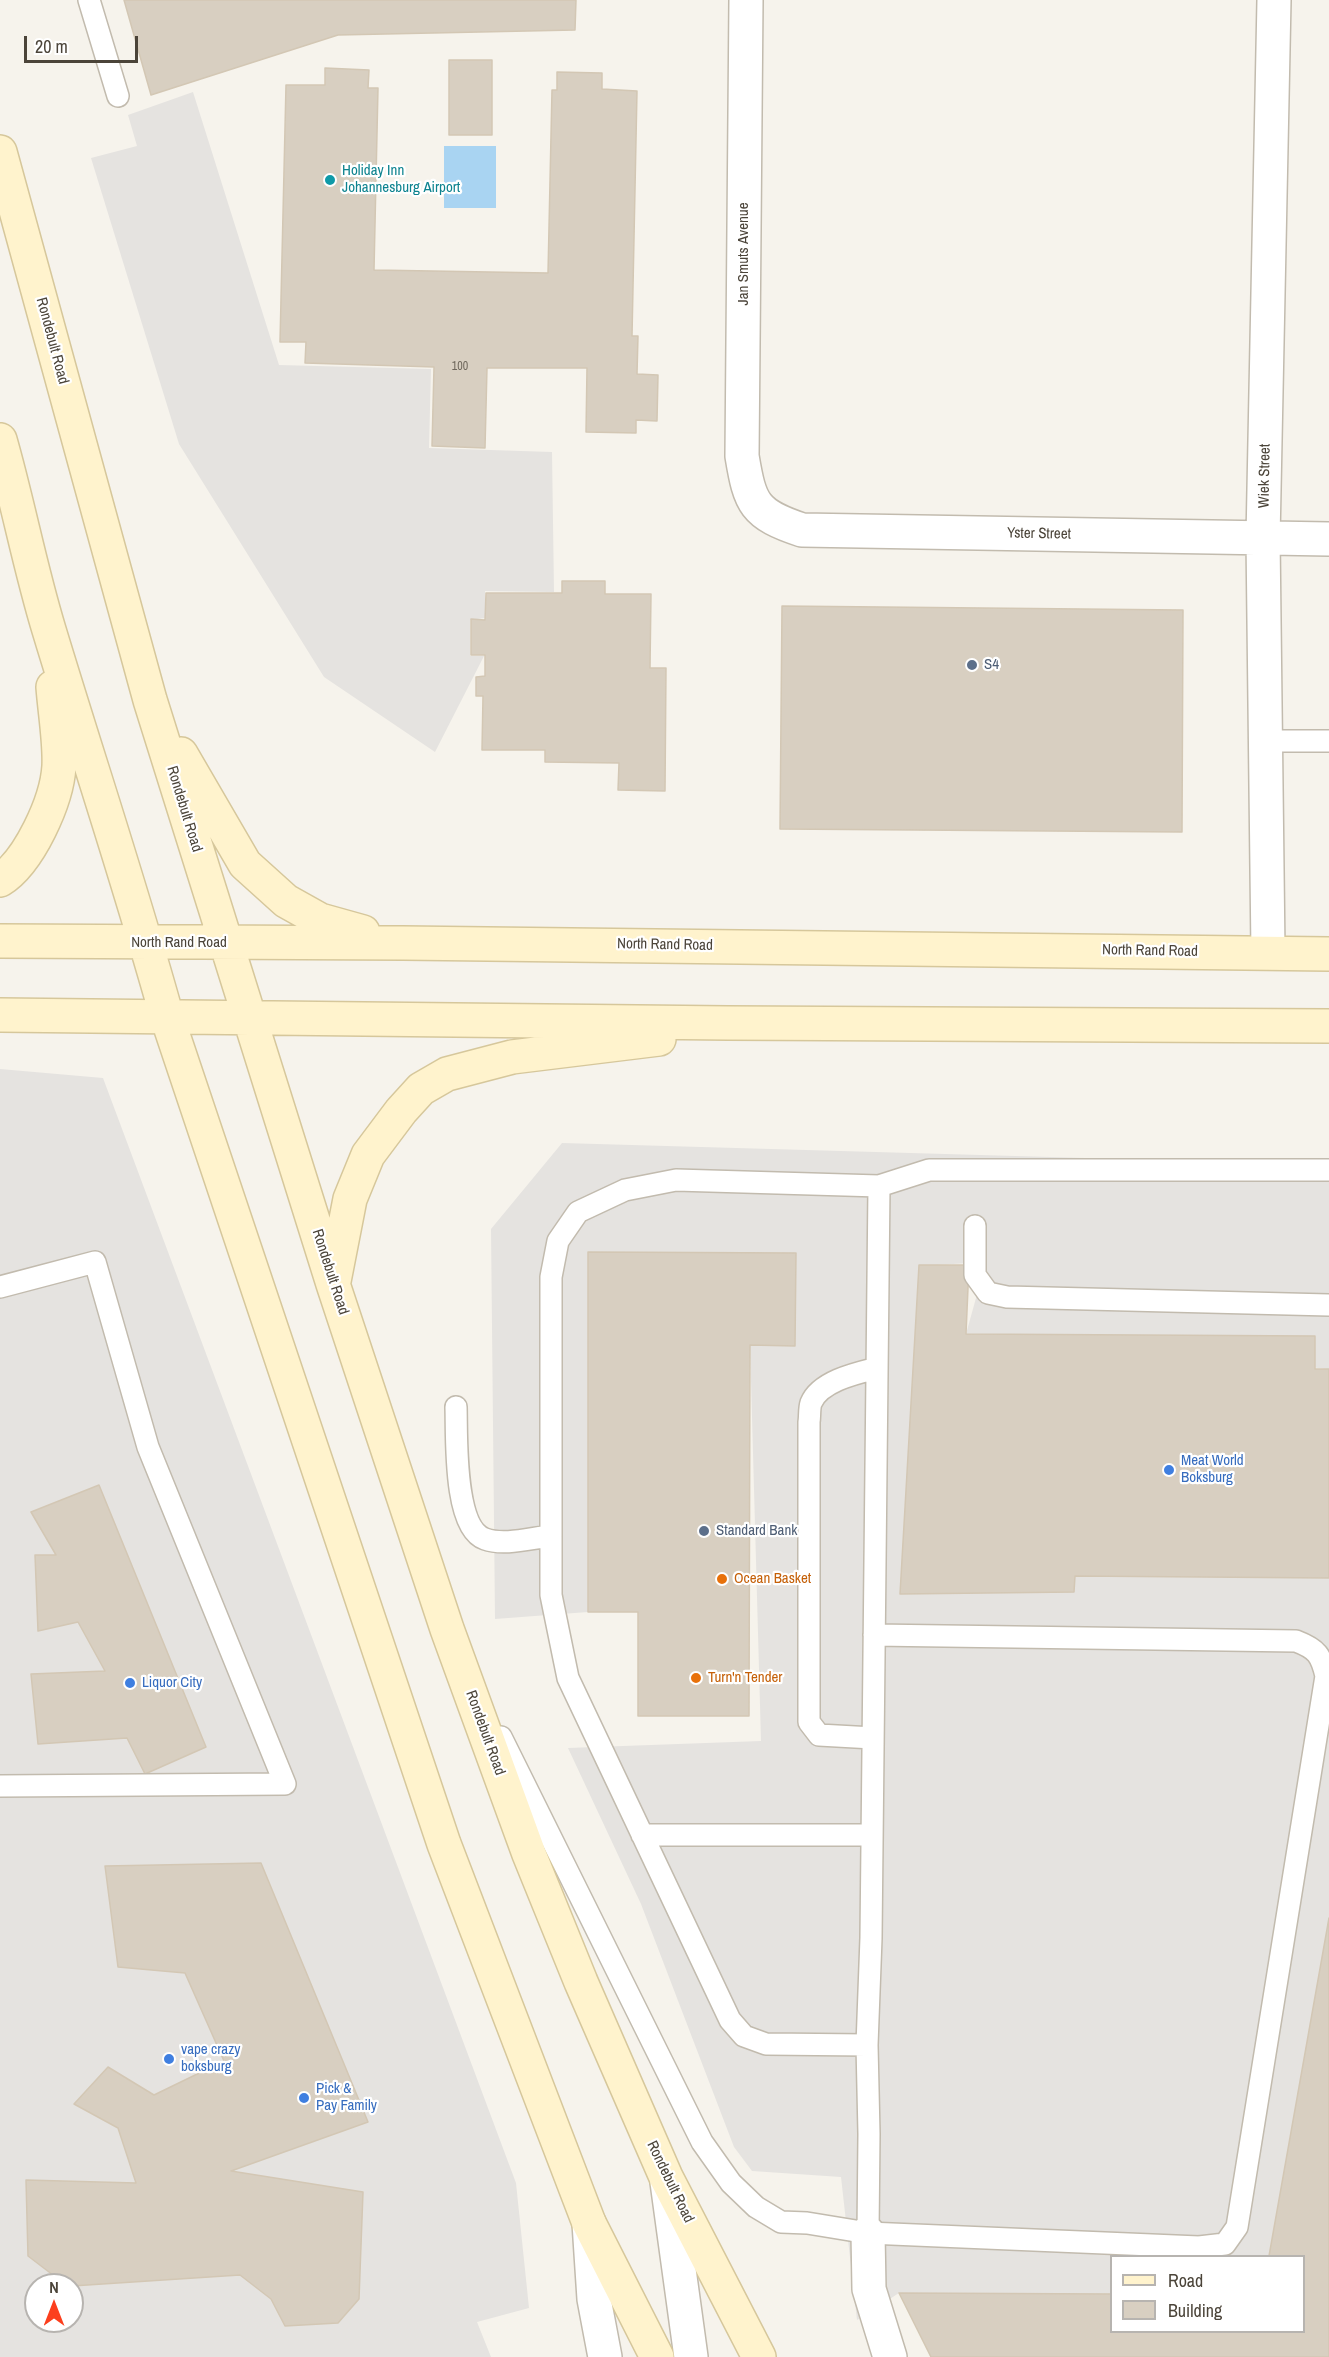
<!DOCTYPE html>
<style>
body{margin:0}
#map{position:relative;width:1329px;height:2357px;overflow:hidden;background:#f6f3ec;font-family:"Archivo Narrow",sans-serif}
canvas{display:block}
.legend{position:absolute;left:1110px;top:2255px;width:195px;height:78px;box-sizing:border-box;background:#fff;border:2px solid #b7b4b0;margin:0;padding:8px 10px;list-style:none;font-size:18px;color:#4b4439}
.legend li{display:flex;align-items:center;gap:12px;height:30px}
.legend b{width:30px;border:2px solid #b7b4b0}
.north{position:absolute;left:24px;top:2273px;width:60px;height:60px;box-sizing:border-box;background:#fff;border:2px solid #b7b4b0;border-radius:50%;rotate:0deg;font-size:16px;font-weight:700;line-height:24px;text-align:center;color:#4b4439}
.north::after{content:'';display:block;margin:auto;width:21px;height:27px;background:#fc3f1d;clip-path:polygon(50% 0,100% 100%,50% 72%,0 100%)}
.scale{position:absolute;left:24px;top:36px;width:114px;height:27px;box-sizing:border-box;border:3px solid #4b4439;border-top:0;padding-left:8px;font-size:18px;line-height:21px;white-space:nowrap;color:#4b4439;-webkit-text-stroke:4px #fff;paint-order:stroke}
</style>
<div id="map">
<canvas width="1329" height="2357"></canvas>
<ul class="legend">
<li><b style="height:8px;background:#fff3cd"></b>Road</li>
<li><b style="height:16px;background:#d8cfc1"></b>Building</li>
</ul>
<div class="north">N</div>
<div class="scale">20 m</div>
</div>
<script>
const c = document.querySelector('canvas').getContext('2d');
c.lineJoin = 'round';
function fillPath(path, color) { c.fillStyle = color; c.fill(path, 'evenodd'); }
function strokePath(path, color, width, dash) { c.strokeStyle = color; c.lineWidth = width; c.lineCap = dash ? 'butt' : 'round'; c.setLineDash(dash || []); c.stroke(path); }
function write(font, color, halo, rows, align = 'center') {
  c.font = font + ' "Archivo Narrow",sans-serif'; c.lineWidth = 4.5; c.setLineDash([]); c.textBaseline = 'middle'; c.strokeStyle = halo; c.fillStyle = color; for (const [text, x, y, turn = 0] of rows) {
    c.save(); c.translate(x, y); c.rotate((+turn || 0) * Math.PI / 180); c.textAlign = isNaN(turn) ? turn : align; if (halo) c.strokeText(text, 0, 0); c.fillText(text, 0, 0); c.restore();
  }
}
const parking = new Path2D(`
 M193,92l86,273 152,4 -2,79 123,4 2,140 -69,-1v27l-15,2v36h14l-49,96 -111,-75 -145,-233 -88,-286 46,-12 -9,-31z
 M0,1069l103,9 413,1105 13,125 -52,14 14,35h-491zM36,2285h36v36h-36z
 M562,1143l767,22v204l-363,-35 20,-72 -66,4 -19,328 172,-2 2,-16 254,2v340l-60,338h-157l-1,38 -212,-1 -42,27 -16,-143 -89,-6 -18,-24 -93,-243 -73,-156 193,-7 -11,-396 45,1 1,-93 -208,-1v360l-93,7 -4,-390z`);
const water = new Path2D(`
 M444,146h52v62h-52z`);
const building = new Path2D(`
 M124,0h452l-1,30 -237,5 -187,60z
 M449,60h43v75h-43z
 M325,68l44,2 -1,18h10l-4,182 174,3 4,-183h5v-18l45,1v16l35,2 -5,245h6l-1,38 21,1 -1,46 -21,-1v13l-50,-1 1,-64h-100l-2,80 -53,-2 2,-79 -129,-4 1,-21h-26l6,-257h39z
 M562,581h43v13h46l-1,74h16l-1,123 -47,-1 1,-27 -74,-1v-12h-63l1,-54h-7v-19l9,-1v-21h-14v-36l14,1 1,-27h76z
 M782,606l401,4 -1,222 -402,-3z
 M588,1252l208,1 -1,93 -45,-1 -1,371h-111v-104h-50z
 M919,1265h50l-3,69 349,2v33h14v209l-254,-2 -1,16 -174,2z
 M99,1485l107,262 -61,27 -18,-36 -89,6 -7,-70 74,-3 -27,-49 -40,9 -3,-76h21l-25,-43z
 M261,1863l107,259 -137,49 132,21 -4,107 -21,24 -53,3 -14,-27 -31,-24 -168,11 -6,-1 -38,-29 -2,-76 110,3 -18,-55 -44,-24 34,-37 46,28 70,-34 -39,-88 -67,-6 -13,-101z
 M1329,1918v439h-398l-32,-64 213,1v38h192v-76h-35z`);
const service = new Path2D(`
 M89,0l29,96
 M1266,741h63
 M975,1226v49l13,18 19,4 322,8
 M0,1287l95,-25 53,185 137,337 -285,2
 M456,1407c1,28 -3,121 29,132 19,7 46,-1 66,-3
 M501,1737l201,405 29,41 25,24 25,15 26,1 61,10 331,14 26,-3 12,-17 89,-551c-5,-21 -9,-27 -30,-35l-422,-6
 M873,1738l-54,-3 -10,-13v-300c1,-5 0,-13 2,-19 9,-22 46,-30 66,-35
 M642,1835h230
 M867,2045l-101,-1 -22,-8 -14,-16 -162,-342 -17,-83v-318l7,-36 20,-29 47,-22 51,-10 203,6 50,-16h400
 M868,2233l1,-99 -2,-89 4,-107 8,-752`);
const minor = new Path2D(`
 M746,0l-4,456c8,48 12,58 60,74l527,9
 M1268,952l-5,-414 11,-538
 M667,2182l24,175
 M589,2223l5,76 11,58
 M868,2233l1,56 21,68`);
const secondary = new Path2D(`
 M0,152l150,548 183,584 114,345 82,225 52,128 85,195 93,180
 M0,440c18,63 30,128 49,190 39,129 82,257 118,387l277,827 145,379 68,134
 M181,754l64,110 41,37 34,19 43,12
 M0,880c29,-18 57,-79 59,-114 1,-25 -4,-53 -6,-79
 M0,941l403,2 926,11
 M0,1015l728,8 601,3
 M334,1281l16,-82 18,-44 33,-44 20,-22 26,-15 65,-17 147,-18`);
const markers = [
 [330,180,6,"#0f9aa8"],
 [972,665,6,"#5c6f8a"],
 [1169,1470,6,"#3f7fe0"],
 [704,1531,6,"#5c6f8a"],
 [722,1579,6,"#e8710a"],
 [696,1678,6,"#e8710a"],
 [130,1683,6,"#3f7fe0"],
 [169,2059,6,"#3f7fe0"],
 [304,2098,6,"#3f7fe0"]
];
const numberNames = [
 ["100",460,367]
];
const cultureNames = [
 ["Holiday Inn",342,171],
 ["Johannesburg Airport",342,188]
];
const streetNames = [
 ["Jan Smuts Avenue",744,254,-90],
 ["Rondebult Road",52,341,75],
 ["Wiek Street",1265,476,-89],
 ["Yster Street",1039,534,1],
 ["Rondebult Road",184,809,73],
 ["North Rand Road",179,943],
 ["North Rand Road",665,945,1],
 ["North Rand Road",1150,951,1],
 ["Rondebult Road",330,1272,72],
 ["Rondebult Road",485,1733,70],
 ["Rondebult Road",670,2182,64]
];
const serviceNames = [
 ["S4",984,665],
 ["Standard Bank",716,1531]
];
const shopNames = [
 ["Meat World",1181,1461],
 ["Boksburg",1181,1478],
 ["Liquor City",142,1683],
 ["vape crazy",181,2050],
 ["boksburg",181,2067],
 ["Pick &",316,2089],
 ["Pay Family",316,2106]
];
const foodNames = [
 ["Ocean Basket",734,1579],
 ["Turn'n Tender",708,1678]
];
fillPath(parking, '#e5e3e0');
fillPath(water, '#a9d4f2');
fillPath(building, '#d8cfc1');
strokePath(building, '#d3c7b4', 1.5);
strokePath(service, '#c2bbae', 24);
strokePath(minor, '#c2bbae', 36);
strokePath(secondary, '#d6c79b', 36);
strokePath(service, '#fff', 21);
strokePath(minor, '#fff', 33);
strokePath(secondary, '#fff3cd', 33);
for (const [x, y, r, color] of markers) { const dot = new Path2D(); dot.arc(x, y, r, 0, 2 * Math.PI); c.fillStyle = color; c.fill(dot); strokePath(dot, '#fff', 2); }
write('12px', '#6e675b', null, numberNames);
write('15px', '#0d838f', '#fff', cultureNames, 'left');
write('15px', '#4b4439', '#fff', streetNames);
write('15px', '#4e5e75', '#fff', serviceNames, 'left');
write('15px', '#366cbe', '#fff', shopNames, 'left');
write('15px', '#c56008', '#fff', foodNames, 'left');
</script>
